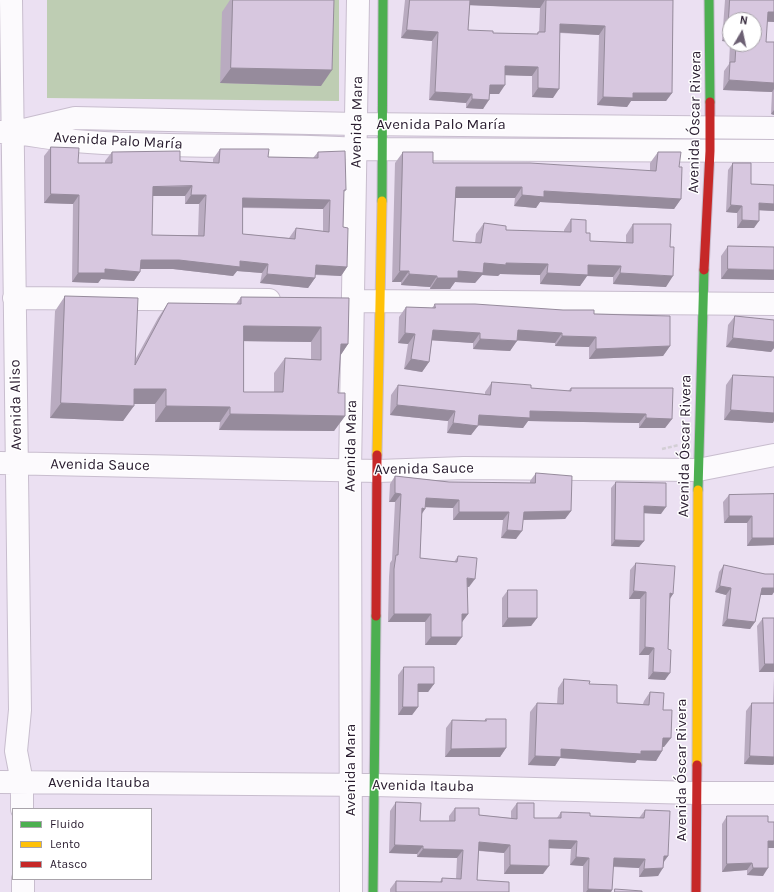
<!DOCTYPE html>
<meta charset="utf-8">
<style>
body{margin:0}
#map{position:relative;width:774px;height:892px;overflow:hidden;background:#ebe0f2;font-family:Karla,sans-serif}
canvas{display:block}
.legend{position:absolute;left:12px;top:808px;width:140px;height:72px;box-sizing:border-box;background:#fff;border:1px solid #a9a4ab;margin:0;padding:5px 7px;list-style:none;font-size:12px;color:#281b2e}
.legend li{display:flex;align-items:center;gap:8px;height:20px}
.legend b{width:20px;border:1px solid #a9a4ab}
.north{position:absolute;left:722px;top:12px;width:40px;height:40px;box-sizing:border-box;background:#fff;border:1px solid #a9a4ab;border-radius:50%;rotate:9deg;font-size:11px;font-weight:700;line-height:16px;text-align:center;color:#281b2e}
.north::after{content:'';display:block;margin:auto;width:14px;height:18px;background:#6c6073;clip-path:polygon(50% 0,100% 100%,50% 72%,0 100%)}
</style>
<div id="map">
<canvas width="774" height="892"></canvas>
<ul class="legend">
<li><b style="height:5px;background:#4caf50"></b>Fluido</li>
<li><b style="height:5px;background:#ffc107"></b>Lento</li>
<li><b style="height:5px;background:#c62828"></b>Atasco</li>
</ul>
<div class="north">N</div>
</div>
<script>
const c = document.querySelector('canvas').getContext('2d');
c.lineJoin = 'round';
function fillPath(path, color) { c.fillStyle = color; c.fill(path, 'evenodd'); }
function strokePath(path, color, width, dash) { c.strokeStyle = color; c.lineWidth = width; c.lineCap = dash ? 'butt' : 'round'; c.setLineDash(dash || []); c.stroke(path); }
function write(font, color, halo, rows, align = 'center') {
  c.font = font + ' Karla,sans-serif'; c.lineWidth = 3; c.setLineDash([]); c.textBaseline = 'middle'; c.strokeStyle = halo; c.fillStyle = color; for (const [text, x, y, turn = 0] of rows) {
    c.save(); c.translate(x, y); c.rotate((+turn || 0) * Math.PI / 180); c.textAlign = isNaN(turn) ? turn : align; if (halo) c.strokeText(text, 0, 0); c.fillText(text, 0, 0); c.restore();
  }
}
const green = new Path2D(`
 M47,0h292v101l-292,-3z`);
const path = new Path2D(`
 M662,449l17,-4`);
const street = new Path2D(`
 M11,0l9,710 -4,41 6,31v27
 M24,130l51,-12 282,6 417,4
 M0,132c25,1 50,7 75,9 94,8 188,2 281,8l418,2
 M14,298l255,2
 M359,301l415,3
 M0,463l378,8 86,-3 234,2 76,-15
 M0,782l374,3 322,8h78
 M23,879v13
 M351,892l-1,-422 8,-470`);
const fast = new Path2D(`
 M709,0l1,102
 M382,201l1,-201
 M698,490l6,-220
 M373,892l3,-276`);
const slow = new Path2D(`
 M377,455l5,-254
 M697,765l1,-275`);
const jam = new Path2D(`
 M704,270l6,-119v-49
 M376,616l1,-161
 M696,892l1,-127`);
const wall = new Path2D(`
 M230,0h104l-13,86 -101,-3 2,-71z
 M405,0h268l-1,93 -6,8h-35l-4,6 -30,-2 2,-70 -39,-2 -7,65 -21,-1v-21l-27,-1 -6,19h-9l-7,15 -17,-1v-5l-37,-3 3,-59 -31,-3zM470,5l70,3 -1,24h-1l-1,2 -44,-1 -25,-3z
 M725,0h49v22h-7l-1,20h8v73l-3,-1 1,-22 -49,-2 1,-19 5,-7 1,-20h24l-24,-24v22l-8,-1z
 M51,147l27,16h27v-2l7,-9 68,9 33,1v-3l7,-10 48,8 45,1 5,-6 28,38 -2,2 -1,35 4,40 -6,9 -26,-1v3l-7,10 -48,-5 2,-10 -25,-2 -4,5 -60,-7h-33v3l-6,9 -33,-2 -3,4 -26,-1 1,-78 -29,-1v-47zM153,196h32v8h14l-1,31h-46zM243,208l80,1v22l-27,-3 -7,10 -46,-4z
 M403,152l30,11 217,8v-8l8,-11 21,15 2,32 -7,10 -134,-7 -4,6 -22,-2 1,-8h-59l-3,43 22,2 1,-9 8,-11 22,7 58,2v-2l7,-11 15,14 4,8 36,1v-7l7,-11 33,63 -53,-3v-7l-26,-1 -7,10 -40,-2v-9l-40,-1 -2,2 -16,-1 -7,8 -20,-1 -5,7h-20v-2l-29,-2v-3h-9l3,-119z
 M733,163l18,21 23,1v26l-15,-1 -5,18h-17v-15l-11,-1 2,-42z
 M728,246l46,1 -53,32v-23z
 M65,296l70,64 23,-42 10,-15 68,1 5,-7 108,1 -1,46 -8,12 -2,37 7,23 -11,15 -115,-1 1,-8h-65v-18h-21l-11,17 -73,-3 5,-107zM244,341l67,1v17l-26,-1 -11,15v19h-30z
 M435,304l159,10 76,32 -7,10 -74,3v-12l-34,-1v-3l-38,-3 -7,11 -37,-2v-6l-41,-3 -3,22 -7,10 -18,-3 4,-25 -10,-1 1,-26 7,-10 26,1z
 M735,316l39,4v28l-3,4 -45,-5 2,-22z
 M733,375l40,48 -49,-3 2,-35z
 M492,382l39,6 37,3 3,-3 101,31 -7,9h-26v-5l-111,-2 -5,7 -45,-3 -7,10 -24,-2 1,-12 -58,-6 1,-20 7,-10 87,9v-2z
 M536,473l35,38 -6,8 -42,1 -7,19 -15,-1 2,-18h-50v-12l-28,-1v2l-3,5 -2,44 34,4 4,-6 11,31h-2l1,27 -6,8 -6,23h-31v-23h-37l1,-45 1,-14 2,-3 3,-58h-6l1,-18 5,-8 54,6 81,1v-2z
 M616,482l45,32 -17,-1v28l-5,6 -28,-1v-58z
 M774,494v51l-27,1v-23h-23l-1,-21 6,-7z
 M636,563l37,31 -3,5 -5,81 -17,-1 1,-24h-10l1,-56h-11l1,-29z
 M724,565l41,9h9v18l-2,3h-12l-5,27 -5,7 -28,-3 4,-31 -11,-3 4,-20z
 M508,590l29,28 -6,8 -29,1v-29z
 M763,618l11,54h-15l-2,-46z
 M404,667l30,17 -6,8h-10v15l-6,8h-14v-40z
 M774,677v87l-1,1 -29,-1 2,-53 6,-8h21z
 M564,679l25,5 28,19 26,1 1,-3 6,-9 13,18 1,37h-2v4l-6,10 -19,-1 -2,3 -75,-5 -5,8 -27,-1 2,-53 7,-9 20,1 1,-16z
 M486,719l20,29 -6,9h-55l1,-29 6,-8 32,1z
 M396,802l24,19h29v-5l6,-8 24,7 32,3v-7l6,-8 17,15h23l4,-6 29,4 49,2 6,-8 23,46 -4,6 -6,14 -19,1v-9l-26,-1 -1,23 -1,2h-28v-26l-13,-1 1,-16 -22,-1 -6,26h-39v-21l-25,-2 -2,29 32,12h-119v-3l6,-8 44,1 2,-4 14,1 1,-21 -40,-1v-3l-28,-1 1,-42z
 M727,816l41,6h6v26h-6l-5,28 -16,-1v-5l-25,2v-48z`);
const shadedWall = new Path2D(`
 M468,0h77l-5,8 -75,-3z
 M768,12h6v10l-12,-1z
 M560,24l45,2 -6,9 -45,-3z
 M407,30l31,2 -6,9 -31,-3z
 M728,32h2v10l-8,-1z
 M505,66l33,1 -6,9 -33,-1z
 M231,68l101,2 -11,16 -101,-3z
 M729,80l45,3v6l-2,3 -49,-2z
 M490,85h15l-6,9h-15z
 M538,88l21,1 -6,9 -21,-1z
 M435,92l37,2 -6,9 -37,-3z
 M633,93h39l-6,8h-35l-4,6 -30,-2 6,-8z
 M472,99l17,1 -6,9 -17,-1z
 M774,110v5l-3,-1z
 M192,186l-7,10h-39l7,-9z
 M456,187h66l-7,11h-67z
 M544,191l137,8 -7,10 -134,-7 -4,6 -22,-2 8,-11z
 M51,194l28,1 -6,9 -29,-1z
 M191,195h15l-7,9h-14z
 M243,198l87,2 -7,9 -86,-2z
 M759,203l15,1v7l-20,-1z
 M731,205l11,1 -5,7 -11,-1z
 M742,220l17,1 -5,7h-17z
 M141,260h38l61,1 28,3 -6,9 -25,-2 -4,5 -60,-7h-39z
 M484,263h22l42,1 -8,11 -40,-1 -2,2 -16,-1 -7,8 -20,-1 -5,7h-20l7,-11 21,-7z
 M316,265l31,2 -6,9 -31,-2z
 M588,265l33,1 -8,11 -26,-1 -7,10 -40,-2 7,-11z
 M105,269l35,3 -6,9 -33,-2 -3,4 -26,-1 6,-9z
 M728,269l46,1v10l-53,-1z
 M400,271h9l-8,11h-9z
 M620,273l53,3 -7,11 -53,-3z
 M267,274l48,4 -7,10 -48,-5z
 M409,274l28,2 -7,11 -29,-2z
 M244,326l77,1 -10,15 -78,-1z
 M433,330l47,3 -7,10 -47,-3z
 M518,330l44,3 -7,10 -44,-3z
 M405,333l10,1 -7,10 -10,-1z
 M562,336l34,1 -7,10 -34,-1z
 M733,338l41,4v6l-3,4 -45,-5z
 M480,339l37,2 -7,10 -37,-2z
 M341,344h7l-10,15z
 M670,346l-7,10 -74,3 7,-10z
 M411,359l18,3 -7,10 -18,-3z
 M134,389h32l-11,15h-31z
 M61,403l73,3 -11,15 -73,-3z
 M397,405l58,6 -7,10 -58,-6z
 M166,406l64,1 -10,15h-65z
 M731,410l43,3v8l-1,2 -49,-3z
 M530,411l116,3 -7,9 -111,-2 -5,7 -50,-3 6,-10z
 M230,414l115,2 -11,15 -115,-1z
 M646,418l26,1 -7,9h-26z
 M453,423l25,3 -7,9 -24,-2z
 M395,493l6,1 -6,8h-6z
 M426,498l33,2 -6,8 -33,-1z
 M644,506l22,1 -5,7 -21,-1z
 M422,508l3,1 -6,8z
 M571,511l-6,8 -47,1 6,-8z
 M459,512h50l-6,8h-50z
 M729,516h23l-5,7h-23z
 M507,530l15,1 -6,8 -15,-1z
 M752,538h22v7l-27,1z
 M615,540l29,1 -5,6 -28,-1z
 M467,578l8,1 -6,8 -8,-1z
 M720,586l11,2 -5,7 -11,-3z
 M762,588h12v4l-2,3h-15z
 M634,591l12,1 -6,7h-11z
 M670,593l3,1 -5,7z
 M394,614h37l-6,8h-37z
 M462,614h6l-6,8z
 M508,618h29l-6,8 -29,1z
 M727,619l28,3 -5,7 -28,-3z
 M431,637h31l-6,8h-31z
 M645,647l9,1 -5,7h-10z
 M765,664h9v8h-15z
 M653,672l17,1 -5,7 -17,-1z
 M418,684h16l-6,8h-16z
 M403,707h15l-6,8h-14z
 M663,738h8l-7,9h-8z
 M506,748l-6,9h-55l6,-8z
 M561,749l80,2h21l-6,10 -19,-1 -2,3 -75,-5 -5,8 -27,-1 7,-9z
 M750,756l24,1v7l-1,1 -29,-1z
 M549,840l28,1 -6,8 -27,-1z
 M768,841h6v7h-11z
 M479,842l31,3 -6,8 -31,-3z
 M395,845l28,1 -6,8 -28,-1z
 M423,849l40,1 -6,8 -40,-1z
 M664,856h4l-6,8z
 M576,857l13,1 -6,8 -13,-1z
 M614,858l31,1 -6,9 -31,-2z
 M752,863l-5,7 -25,2 5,-8z
 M510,865l39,1 -6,8h-39z
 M663,868l-5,8 -19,1 5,-8z
 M753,868h15l-5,8 -16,-1z
 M588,889l24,1 -1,2h-25z`);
const building = new Path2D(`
 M233,0h101l-2,70 -101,-2z
 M410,0h60l-2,30 25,1v2l45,1v-2h7l1,-32h127l-1,93h-39v5l-30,-1 2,-71 -45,-2 -1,65 -21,-1v-21l-33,-1v19h-15l-1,15 -17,-1v-5l-37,-2 3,-60 -31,-2z
 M730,0h44v12h-6l-2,30h8v41l-45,-3 1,-18h5l1,-18h18v-24h-24v12h-2z
 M51,147l28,1 -1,15h34v-11l68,-1v10l39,2 1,-14h49l-1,8 50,1v-6l27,-1 1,39h-2l-1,37 5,1 -1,39 -31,-2 -1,13 -48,-4 1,-10 -28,-3v6l-61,-7h-38l-1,12 -35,-3v4h-27l1,-78 -28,-1zM192,186l-1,9h15l-2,41 -52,-1 1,-48zM243,198l87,2 -1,32 -33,-4 -1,11 -52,-5z
 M403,152h30v11h97l126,8 2,-19h23l-2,15h3l-1,32 -137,-8v6l-22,-2v-8h-66l-3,54 28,2 3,-20 22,3v4l65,2v-13l15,1v13h4v8l43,2v-19h38l-1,23h4l-1,29 -53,-3 1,-7 -33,-1v10l-41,-2 1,-9 -42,-1v2l-22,-2 -1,10 -25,-2v7h-21v-2l-28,-2v-3h-9z
 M733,163h18v21l23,1v19l-15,-1v18l-17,-1v-14l-11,-1z
 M728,246l46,1v23l-46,-1z
 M65,296l73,2 -3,67 33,-62 73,1v-7l108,1 -1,46h-7l-3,49h7v23l-115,-2v-7l-64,-1v-17h-32v17l-73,-3zM244,326l77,1v33l-36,-2 -2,34h-39z
 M435,304h40l88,6h31v4l76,2v30l-74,3v-12l-34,-1v-3l-44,-3 -1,11 -37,-2v-6l-47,-3 -4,32 -18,-3 4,-25 -10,-1 1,-26 29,1z
 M735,316l39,4v22l-41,-4z
 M733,375l41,2v36l-43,-3z
 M492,382l39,3v3l40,3v-3h102l-1,31 -26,-1v-4l-116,-3v7l-51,-3 -1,11 -25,-3 2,-12 -58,-6 1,-20 92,10z
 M536,473l36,3 -1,35 -47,1 -2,19 -15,-1 2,-18h-50v-12l-33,-2 -1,11 -3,-1 -2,50 37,4 1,-6 19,2 -2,21 -8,-1 1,36h-6v23h-31v-23h-37v-45l2,-14h2l3,-61 -6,-1v-17l54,6 86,1z
 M616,482l50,1v24l-22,-1v35l-29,-1z
 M774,494v44h-22v-22h-23v-21z
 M636,563l39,3 -2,28 -3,-1 -2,56 3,1 -1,23 -17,-1 1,-24 -9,-1 1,-55 -12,-1z
 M724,565l41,9h9v14h-12l-7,34 -28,-3 4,-31 -11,-2z
 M508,590h29v28h-29z
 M763,618h11v46h-9z
 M404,667h30v17h-16v23h-15z
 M564,679l26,2 -1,3 28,1v18l32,2 1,-13 14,1 -1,17h9l-1,28h-8l-1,13h-21v3l-80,-5v8l-26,-1 2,-53 26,1z
 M752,703h22v54l-24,-1z
 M486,719h20v29l-55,1 1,-29 34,1z
 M396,802l25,1 -1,18h35v-13h24v7l38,4v-16h17v15h27v-6l29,1v3l54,2 1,-8 25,1 -2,45h-4l-1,12 -19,1 1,-10 -31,-1 -2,32 -24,-1 1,-31 -13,-1 1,-16 -28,-1v26l-39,-1v-20l-31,-3 -2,38 32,2v10h-113v-11l46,1v-4l19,1 2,-29 -40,-1v-3l-28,-1z
 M727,816h41v6h6v19h-6v27h-15l-1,-5 -25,1z
 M615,889l27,2v1h-27z`);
const streetNames = [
 ["Avenida Mara",357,122,-89],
 ["Avenida Óscar Rivera",695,122,-89],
 ["Avenida Palo María",441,125],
 ["Avenida Palo María",118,141,3],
 ["Avenida Aliso",16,405,-91],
 ["Avenida Mara",351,446,-89],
 ["Avenida Óscar Rivera",685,446,-89],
 ["Avenida Sauce",100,465,1],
 ["Avenida Sauce",424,469,-1],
 ["Avenida Mara",351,770,-90],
 ["Avenida Óscar Rivera",682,770,-90],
 ["Avenida Itauba",99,783],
 ["Avenida Itauba",423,786,1]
];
fillPath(green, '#becdb3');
strokePath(street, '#c8bdce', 24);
strokePath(fast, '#c8bdce', 11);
strokePath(slow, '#c8bdce', 11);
strokePath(jam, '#c8bdce', 11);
strokePath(path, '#d3cfd5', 2.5, [4, 2]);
strokePath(street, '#fcfafd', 22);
strokePath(fast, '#4caf50', 9);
strokePath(slow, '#ffc107', 9);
strokePath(jam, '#c62828', 9);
fillPath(wall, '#b9abc0');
fillPath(shadedWall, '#968b9c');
fillPath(building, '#d7c7df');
strokePath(building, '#968b9c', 1);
write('15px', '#281b2e', '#fff', streetNames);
</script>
